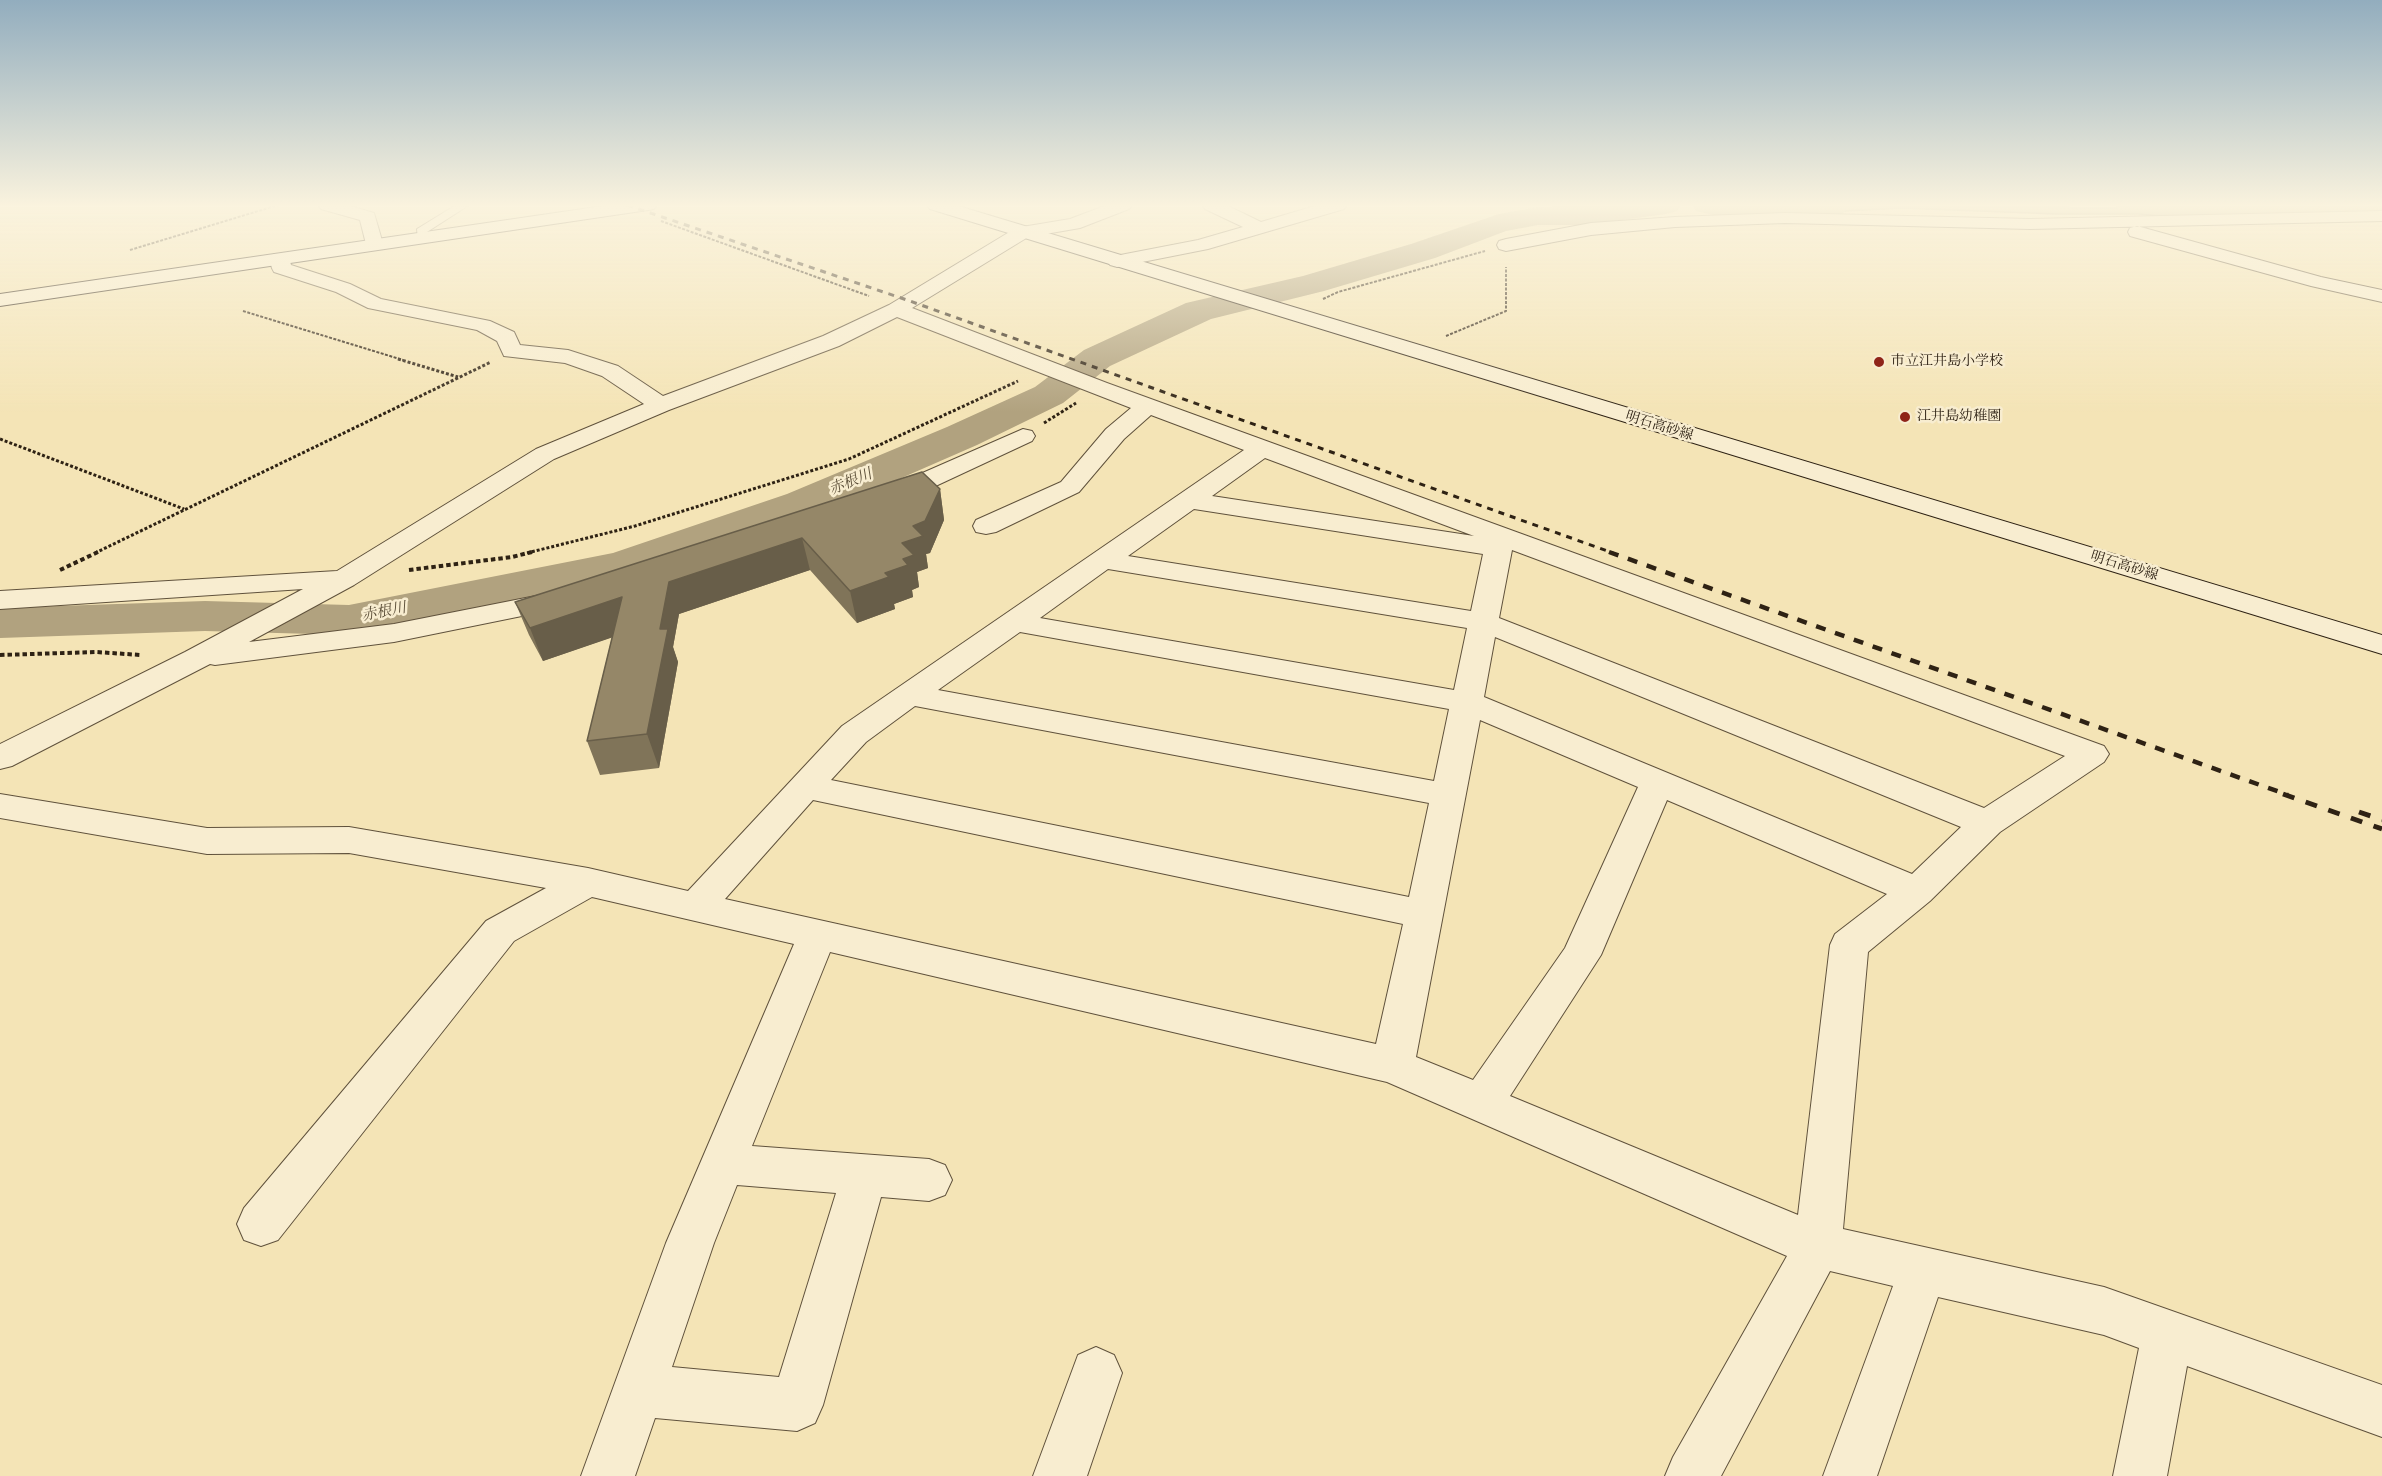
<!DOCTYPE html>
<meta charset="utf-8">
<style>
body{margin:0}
canvas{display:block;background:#f4e4b6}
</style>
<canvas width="2382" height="1476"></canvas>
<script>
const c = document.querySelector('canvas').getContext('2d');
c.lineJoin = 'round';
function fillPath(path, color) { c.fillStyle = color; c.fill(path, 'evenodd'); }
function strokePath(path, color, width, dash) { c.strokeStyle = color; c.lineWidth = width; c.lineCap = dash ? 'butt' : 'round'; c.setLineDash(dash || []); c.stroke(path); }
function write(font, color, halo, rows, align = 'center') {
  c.font = font + ' "IM FELL English","Noto Serif JP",serif'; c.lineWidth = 5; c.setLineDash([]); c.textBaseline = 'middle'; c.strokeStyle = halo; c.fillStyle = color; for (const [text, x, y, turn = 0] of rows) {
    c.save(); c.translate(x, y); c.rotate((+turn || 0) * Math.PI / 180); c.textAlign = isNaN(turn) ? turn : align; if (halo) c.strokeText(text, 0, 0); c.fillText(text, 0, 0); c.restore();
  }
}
const water = new Path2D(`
 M1804,205l312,3 2,-3h264v8l-222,3 -21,-2h-82l-155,-6 -97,5 -55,-2z`);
const river = new Path2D(`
 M1681,205l-4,6 -11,3 -80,11h-48l-32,6 -71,27 -111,33 -113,28 -101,47 -47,37 -86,42 -158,69 -178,61 -228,49 -64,11 -144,-4 -205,7v-30l205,-7 144,4 264,-52 174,-59 160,-67 88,-40 49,-37 102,-47 117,-27 108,-32 88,-30 39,-7z
 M1692,205h152l2,4 -4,7 -11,2 -96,2 -39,-9z`);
const pathFar2 = new Path2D(`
 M661,221l208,75
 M130,250l148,-45
 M1323,299l15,-7 147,-41
 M243,311l160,49
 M1446,336l60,-25v-44`);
const pathFar1 = new Path2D(`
 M398,359l60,18
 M1044,423l32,-20
 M0,439l184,70
 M95,553l396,-191
 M527,553l108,-27 214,-67 169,-78`);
const path = new Path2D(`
 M60,570l38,-18
 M409,570l103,-13 20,-5
 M0,655l96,-3 45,3`);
const service = new Path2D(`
 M456,205h13l-42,27 -1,8h-8l-1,-11z`);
const minor = new Path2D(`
 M318,205h29l27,8 9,31 -2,4h-14l-7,-28 -39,-11z
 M1107,205h25l-3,4 -49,19 -52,9 -116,71 195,75 997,363 5,8 -5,8 -104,70 -70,69 -62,51 -25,277 261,58 278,98v52l-195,-71 -20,110h-54l26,-128 -35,-13 -166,-38 -61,179h-54l70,-190 -63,-15 -109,205h-56l8,-19 114,-201 -400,-174 -557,-130 -78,194 177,13 16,6 7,15 -7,15 -16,6 -48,-4 -58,208 -8,18 -18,8 -142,-13 -20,58h-54l85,-233 128,-299 -202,-47 -78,44 -236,299 -17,6 -17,-6 -7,-16 7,-16 242,-287 60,-33 -197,-35 -142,1 -207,-36v-24l207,34 142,-1 239,41 100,23 154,-165 402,-276 -93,-35 -27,24 -45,53 -83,40 -10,2 -10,-2 -3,-6 3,-6 85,-38 45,-53 25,-21 -234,-91 -58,29 -170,64 -115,49 -200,126 -105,57 145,-18 167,-33 10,3 5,6 -5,6 -177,36 -179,23 -5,-1 -198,102 -12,3v-25l185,-92 118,-63 -303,20v-18l337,-20 199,-122 108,-45 -42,-28 -37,-13 -61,-7 -7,-15 -20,-11 -109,-22 -32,-16 -62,-20c-4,-6 -4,-12 0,-18h14l3,11 59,19 31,15 109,22 24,11 6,13 48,5 50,16 45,30 160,-60 66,-31 127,-77 54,-9zM1265,458l209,78 -262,-40zM1194,509l289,45 -12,57 -343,-55zM1512,550l553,206 -81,52 -485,-190zM1108,569l359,59 -13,62 -414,-72zM1020,632l429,77 -15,72 -496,-91zM1495,637l466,190 -49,47 -428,-177zM915,706l514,97 -20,94 -578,-117 35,-38zM1480,720l158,67 -73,161 -92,132 -57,-23zM813,800l590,124 -27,120 -651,-145zM1667,800l220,94 -52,40 -5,11 -32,270 -288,-119 91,-141zM737,1185l99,8 -57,184 -107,-10 42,-124z
 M1202,205h24l35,17 57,-17h29l-3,4 -136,40 -91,18 -7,-2 -3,-4 3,-4 88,-17 45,-13 -38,-18z
 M2382,211v10l-352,8 -245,-6 -110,4 -84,8 -85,16 -7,-2 -2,-4 2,-4 7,-2 85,-16 84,-6 110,-4 245,6z
 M2137,226l184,51 61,13v12l-71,-16 -181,-50 -2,-4 2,-4z
 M1023,429l9,2 3,5 -3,5 -135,63 -9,2 -9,-2 -4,-6 4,-6z
 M1096,1347l18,8 8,18 -35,103h-54l45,-121z`);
const secondary = new Path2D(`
 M610,205h47l-3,4 -6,1 -648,96v-12z
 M927,205h28l1427,430v19l-1452,-445z`);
const railFar2 = new Path2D(`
 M627,205l280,95 706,253`);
const railFar1 = new Path2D(`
 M1609,552l679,243`);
const rail = new Path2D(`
 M2283,794l99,35
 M2359,812l23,8`);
const wall = new Path2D(`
 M940,489l4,31 -14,33 -4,1 2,14 -11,4 2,15 -7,3 1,7 -19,7 1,5 -38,14 -47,-53 -131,44 -6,33 5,15 -19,106 -59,7 -13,-34 25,-104 -69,24 -14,-26 -14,-33z`);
const shadedWall = new Path2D(`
 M940,489l4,31 -14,33 -4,1 2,14 -11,4 2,15 -7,3 1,7 -19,7 1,5 -38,14 -7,-32 35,-18 28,-47z
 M802,538l8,32 -131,44 -6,33 5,15 -19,106 -12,-34 13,-105 9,-47z
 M622,597l12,33 -91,31 -13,-33z`);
const building = new Path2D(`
 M922,472l18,17 -15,32 -12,5 10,10 -21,7 12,12 -11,4 5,6 -23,8 4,4 -39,14 -48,-53 -133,44 -9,47h8l-21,105 -60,7 35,-144 -92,31 -15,-26z`);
const markers = [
 [1879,362,6,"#8f2418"],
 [1905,417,6,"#8f2418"]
];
const farPoinames = [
 ["市立江井島小学校",1891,362],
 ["江井島幼稚園",1917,417]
];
const farStreetnames = [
 ["明石高砂線",1659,427,17],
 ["明石高砂線",2124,567,17]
];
const farWaternames = [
 ["赤根川",851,483,-23],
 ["赤根川",384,613,-11]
];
fillPath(water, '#b1a27f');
strokePath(water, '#7d6f54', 1.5);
fillPath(river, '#b1a27f');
strokePath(service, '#60523c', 2);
strokePath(minor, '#60523c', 2);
strokePath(secondary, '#2e2214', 2);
strokePath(pathFar2, '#2e2214', 2, [3, 1.5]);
strokePath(pathFar1, '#2e2214', 3, [3, 2]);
strokePath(path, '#2e2214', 4, [4.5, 3]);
fillPath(service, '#f8edd0');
fillPath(minor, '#f8edd0');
fillPath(secondary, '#f8edd0');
strokePath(railFar2, '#2e2214', 3, [6, 6]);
strokePath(railFar1, '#2e2214', 4.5, [10, 10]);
strokePath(rail, '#2e2214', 5, [12, 12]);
fillPath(wall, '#807459');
fillPath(shadedWall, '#685e49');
fillPath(building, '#958768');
strokePath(building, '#685e49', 1.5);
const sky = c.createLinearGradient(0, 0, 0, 412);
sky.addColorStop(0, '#92adbe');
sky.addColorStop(0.5, '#faf3de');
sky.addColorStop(1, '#faf3de00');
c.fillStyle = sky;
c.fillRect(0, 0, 2382, 412);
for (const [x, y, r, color] of markers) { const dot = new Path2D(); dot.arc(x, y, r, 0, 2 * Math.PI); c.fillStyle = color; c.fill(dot); strokePath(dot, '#f8edd0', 2); }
write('14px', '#2e2214', '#f8edd0', farPoinames, 'left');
write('14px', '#2e2214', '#f8edd0', farStreetnames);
write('italic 15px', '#5c4f39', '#f8edd0', farWaternames);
</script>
